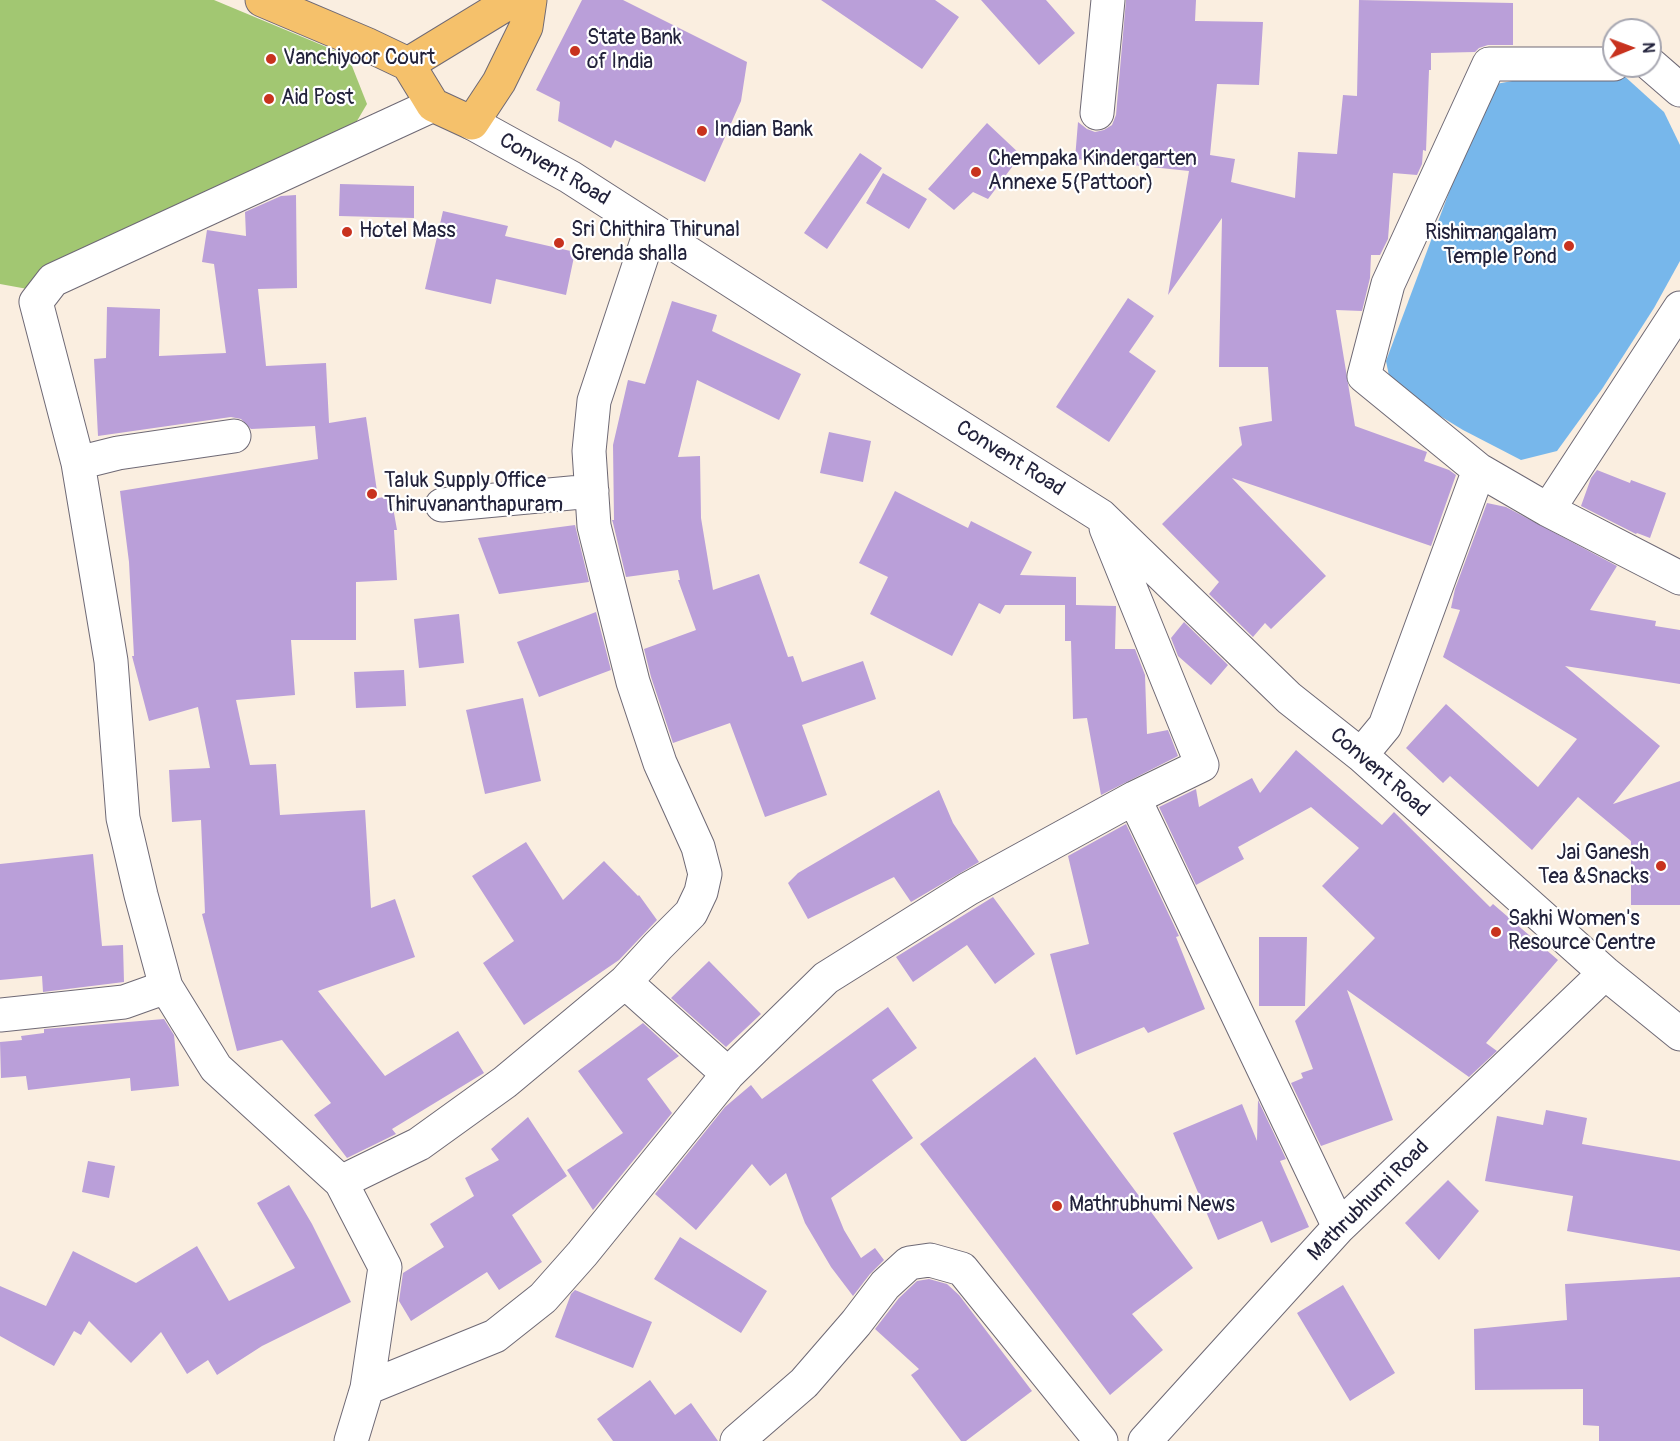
<!DOCTYPE html>
<style>
body{margin:0}
#map{position:relative;width:1680px;height:1441px;overflow:hidden;background:#faeee0;font-family:Pangolin,sans-serif}
canvas{display:block}
.north{position:absolute;left:1602px;top:18px;width:60px;height:60px;box-sizing:border-box;background:#fff;border:2px solid #a7a7b1;border-radius:50%;rotate:89deg;font-size:16px;font-weight:700;line-height:24px;text-align:center;color:#22223b}
.north::after{content:'';display:block;margin:auto;width:21px;height:27px;background:#c8321e;clip-path:polygon(50% 0,100% 100%,50% 72%,0 100%)}
</style>
<div id="map">
<canvas width="1680" height="1441"></canvas>
<div class="north">N</div>
</div>
<script>
const c = document.querySelector('canvas').getContext('2d');
c.lineJoin = 'round';
function fillPath(path, color) { c.fillStyle = color; c.fill(path, 'evenodd'); }
function strokePath(path, color, width, dash) { c.strokeStyle = color; c.lineWidth = width; c.lineCap = dash ? 'butt' : 'round'; c.setLineDash(dash || []); c.stroke(path); }
function write(font, color, halo, rows, align = 'center') {
  c.font = font + ' Pangolin,sans-serif'; c.lineWidth = 4.5; c.setLineDash([]); c.textBaseline = 'middle'; c.strokeStyle = halo; c.fillStyle = color; for (const [text, x, y, turn = 0] of rows) {
    c.save(); c.translate(x, y); c.rotate((+turn || 0) * Math.PI / 180); c.textAlign = isNaN(turn) ? turn : align; if (halo) c.strokeText(text, 0, 0); c.fillText(text, 0, 0); c.restore();
  }
}
const green = new Path2D(`
 M0,0h214l134,56 19,48 -13,22 -299,168 -55,-10z`);
const water = new Path2D(`
 M1621,73l43,39 16,33v116l-26,47 -52,81 -45,62 -36,9 -58,-30 -72,-44 -5,-25 87,-233 23,-44 43,-8z`);
const building = new Path2D(`
 M582,0h41l124,62 -6,39 -36,81 -90,-42 -4,8 -53,-27 2,-19 -24,-12z
 M821,0h114l24,17 -37,52z
 M981,0h65l29,33 -36,32z
 M1126,0h70l-1,21 68,1 -4,63 -42,-1 -7,71 25,4 -4,23 64,16 3,-46 39,2 6,-59 14,1 2,-96 154,3v42h-25l-9,3 -4,4 -44,1v17h-2l-3,81 -3,-1 -1,14 -5,11 -24,-2 -5,66 -8,16h-9l-1,23 -8,33 -26,-1 19,116 72,26 -3,9 25,9 7,5 -25,71 -199,-68 94,98 -55,53 -6,-6 -12,14 -44,-43 10,-12 -57,-58 80,-79 -3,-18 33,-6 -4,-54h-49l3,-149 -54,77 21,-124 -114,-12 3,-37 9,7 8,3 9,-2 8,-5 4,-10z
 M987,123l34,32 -33,44 -15,-7 -19,18 -26,-21z
 M860,153l22,15 -55,81 -23,-16z
 M883,173l44,26 -18,30 -43,-26z
 M340,184l74,2v32l-75,-2z
 M296,195l1,93 -39,1 8,77 60,-3 3,60 37,-6 12,81 13,-2 6,34h-3l3,50 -41,2v58h-65l4,55 -59,5 14,65 26,-1 4,51 85,-5 6,98 24,-9 20,58 -97,34 67,85 73,-45 26,42 -92,56 4,5 -49,24 -33,-43 17,-12 -49,-63 -45,11 -35,-137 3,-1 -4,-93 -29,2 -3,-52 41,-2 -12,-61 -49,14 -17,-65h2l-5,-94 -9,-71 198,-32 -3,-33 -64,3 -10,-10 -10,-2 -133,19 -4,-77 12,-1 1,-51 53,2 -1,47 67,-3 -12,-89 -12,-2 5,-32 39,6 -1,-24 36,-16z
 M443,211l65,15 -3,10 70,16 -9,43 -70,-16 -5,25 -66,-15z
 M1128,298l26,18 -25,36 27,19 -47,71 -53,-35z
 M672,301l45,14 -5,16 89,43 -22,46 -82,-40 -19,77 22,-1 1,62 12,72 46,-16 29,83 5,-1 9,26 61,-21 13,38 -74,26 25,70 -62,22 -35,-94 -57,20 -22,-66 -7,-28 52,-19 -18,-50h2l-2,-10 -52,7 -13,-54 -1,-3h2l-1,-75 15,-65 17,4z
 M829,432l42,9 -8,41 -43,-9z
 M1597,470l33,13 1,-3 35,13 -16,45 -13,-5 -1,1 -55,-28 10,-28z
 M895,491l73,37 3,-7 61,31 -12,23 56,2v28l40,1 -1,43h20l10,26 2,59 21,-4 10,26 -77,39 -14,-77 -14,1 -2,-78h-6v-36h-60l-5,9 -21,-11 -27,53 -82,-42 18,-37 -29,-14z
 M1487,503l19,4 111,59 -27,44 66,11 -1,5 25,4v54l-115,-18 95,80 -47,58 67,-23v124h-49v-64l-53,-44 -46,53 -82,-74 -7,7 -37,-35 40,-44 92,83 39,-48 -134,-82 17,-47 -9,-2 4,-19z
 M575,525l14,57 -90,12 -21,-56z
 M596,612l15,58 -72,27 -22,-55z
 M459,614l5,49 -45,5 -5,-49z
 M1184,622l44,43 -17,20 -33,-29 -7,-18z
 M404,670l2,36 -50,2 -2,-36z
 M523,698l18,83 -56,13 -19,-84z
 M1296,750l86,75 12,-13 96,95 3,-3 65,56 -72,83 11,8 -28,26 -122,-87 46,130 -72,26 -30,-63 12,-5 -2,-5 12,-4 -18,-48 80,-83 -53,-52 37,-38 -48,-41 -73,40 6,12 -48,26 -37,-78 37,-18 3,18 53,-29 8,15z
 M939,790l14,33 26,39 -68,40 -17,-25 -86,42 -20,-36 10,-10z
 M1126,824l53,112 -3,1 29,72 -57,24 -4,-6 -68,28 -26,-101 39,-10 -21,-88z
 M526,842l37,58 41,-39 34,35 1,-1 18,25 -38,40 -95,65 -41,-62 31,-22 -42,-65z
 M93,854l9,92 21,-1 1,37 -81,10 -1,-16 -42,4v-116z
 M993,897l42,57 -40,30 -28,-39 -54,37 -17,-25z
 M1259,937h48l-2,69h-46z
 M709,961l52,53 -35,33 -55,-49z
 M888,1007l29,41 -45,32 41,58 -82,60 13,32 17,28 14,-10 9,12 -14,14 -17,22 -22,-29 -26,-44 -19,-50 -16,13 -18,-22 -56,66 -41,-36 70,-87 26,-22 11,14z
 M164,1019l10,16 5,51 -48,5 -1,-13 -102,12 -2,-14 -25,2 -1,-36 22,-2 -1,-4 23,-3v-4z
 M643,1023l36,33 -32,23 25,34 -79,97 -26,-40 56,-37 -45,-62z
 M1035,1057l158,211 -61,46 31,36 -53,45 -190,-251z
 M1258,1100l28,59 -6,2 29,66 -38,16 -9,-22 -44,19 -45,-107 69,-29 15,37z
 M1546,1110l41,8 -5,26 98,17v90l-113,-20 6,-35 -88,-15 12,-65 46,9z
 M528,1117l39,59 -55,39 30,47 -43,28 -12,-18 -76,49 -12,-20 4,-28 41,-26 -14,-23 44,-28 -9,-18 34,-18 -8,-11z
 M88,1161l27,5 -6,32 -27,-6z
 M1448,1180l31,31 -40,49 -34,-37z
 M289,1185l23,39 39,78 -89,44 -45,29 -9,-15 -21,14 -26,-42 -30,31 -42,-42 -8,14 -7,-4 -20,35 -54,-30v-50l46,20 27,-55 63,32 61,-37 32,55 66,-33 -38,-65z
 M680,1237l87,54 -26,42 -87,-54z
 M1680,1277v164h-81v-15l-16,-1v-36l-108,1 -1,-61 93,-9 -2,-36z
 M929,1279l18,5 12,11 73,96 -66,50h-5l-50,-66 8,-6 -44,-40 24,-31 18,-17z
 M1343,1285l52,88 -45,28 -53,-88z
 M575,1290l77,32 -19,46 -78,-31 16,-43z
 M650,1380l25,35 16,-12 27,38h-105l-16,-22z`);
const minor = new Path2D(`
 M1614,64h-125l-101,220 -24,92 115,94 69,40 132,-202
 M1650,64l30,26
 M1097,113l11,-113
 M472,123l98,54 330,212 201,127 188,182 72,57 244,218 75,61
 M78,463l40,-10 116,-17
 M442,505l150,-14
 M1548,510l132,68
 M1361,755l24,-29 94,-256
 M1134,798l205,429
 M625,982l103,92
 M0,1015l124,-13 42,-15
 M341,1182l-125,-114 -50,-81 -25,-92 -18,-77 -12,-157 -33,-198 -42,-161 17,-22 380,-175
 M367,1388l128,-52 48,-38 39,-44 146,-180 98,-96 142,-89 166,-91 68,-33 -96,-237
 M351,1441l16,-53 18,-121 -44,-85 78,-38 86,-62 120,-100 33,-36 33,-33 10,-21 4,-18 -7,-27 -38,-84 -27,-81 -39,-156 -5,-75 5,-50 57,-172
 M737,1441l67,-58 52,-60 29,-38 24,-22 21,-3 32,9 139,172
 M1145,1441l194,-214 266,-254`);
const major = new Path2D(`
 M262,0l104,44 42,20 25,41 39,18 27,-41 27,-55 4,-27
 M408,64l105,-64`);
const markers = [
 [575,51,6,"#c8321e"],
 [271,59,6,"#c8321e"],
 [269,99,6,"#c8321e"],
 [702,131,6,"#c8321e"],
 [976,172,6,"#c8321e"],
 [347,232,6,"#c8321e"],
 [559,243,6,"#c8321e"],
 [1569,246,6,"#c8321e"],
 [372,494,6,"#c8321e"],
 [1661,866,6,"#c8321e"],
 [1496,932,6,"#c8321e"],
 [1057,1206,6,"#c8321e"]
];
const poiNames = [
 ["State Bank",587,39],
 ["of India",587,63],
 ["Vanchiyoor Court",283,59],
 ["Aid Post",281,99],
 ["Indian Bank",714,131],
 ["Chempaka Kindergarten",988,160],
 ["Annexe 5(Pattoor)",988,184],
 ["Sri Chithira Thirunal",571,231],
 ["Grenda shalla",571,255],
 ["Hotel Mass",359,232],
 ["Rishimangalam",1557,234,"right"],
 ["Temple Pond",1557,258,"right"],
 ["Taluk Supply Office",384,482],
 ["Thiruvananthapuram",384,506],
 ["Jai Ganesh",1649,854,"right"],
 ["Tea &Snacks",1649,878,"right"],
 ["Sakhi Women's",1508,920],
 ["Resource Centre",1508,944],
 ["Mathrubhumi News",1069,1206]
];
const streetNames = [
 ["Convent Road",554,170,30],
 ["Convent Road",1010,459,32],
 ["Convent Road",1379,773,41],
 ["Mathrubhumi Road",1369,1201,-45]
];
fillPath(green, '#a2c772');
fillPath(water, '#77b7eb');
fillPath(building, '#ba9fd9');
strokePath(minor, '#6e6975', 35);
strokePath(major, '#6e6975', 35);
strokePath(minor, '#fff', 33);
strokePath(major, '#f5c16b', 33);
for (const [x, y, r, color] of markers) { const dot = new Path2D(); dot.arc(x, y, r, 0, 2 * Math.PI); c.fillStyle = color; c.fill(dot); strokePath(dot, '#fff', 2); }
write('21px', '#22223b', '#fff', poiNames, 'left');
write('21px', '#22223b', '#fff', streetNames);
</script>
